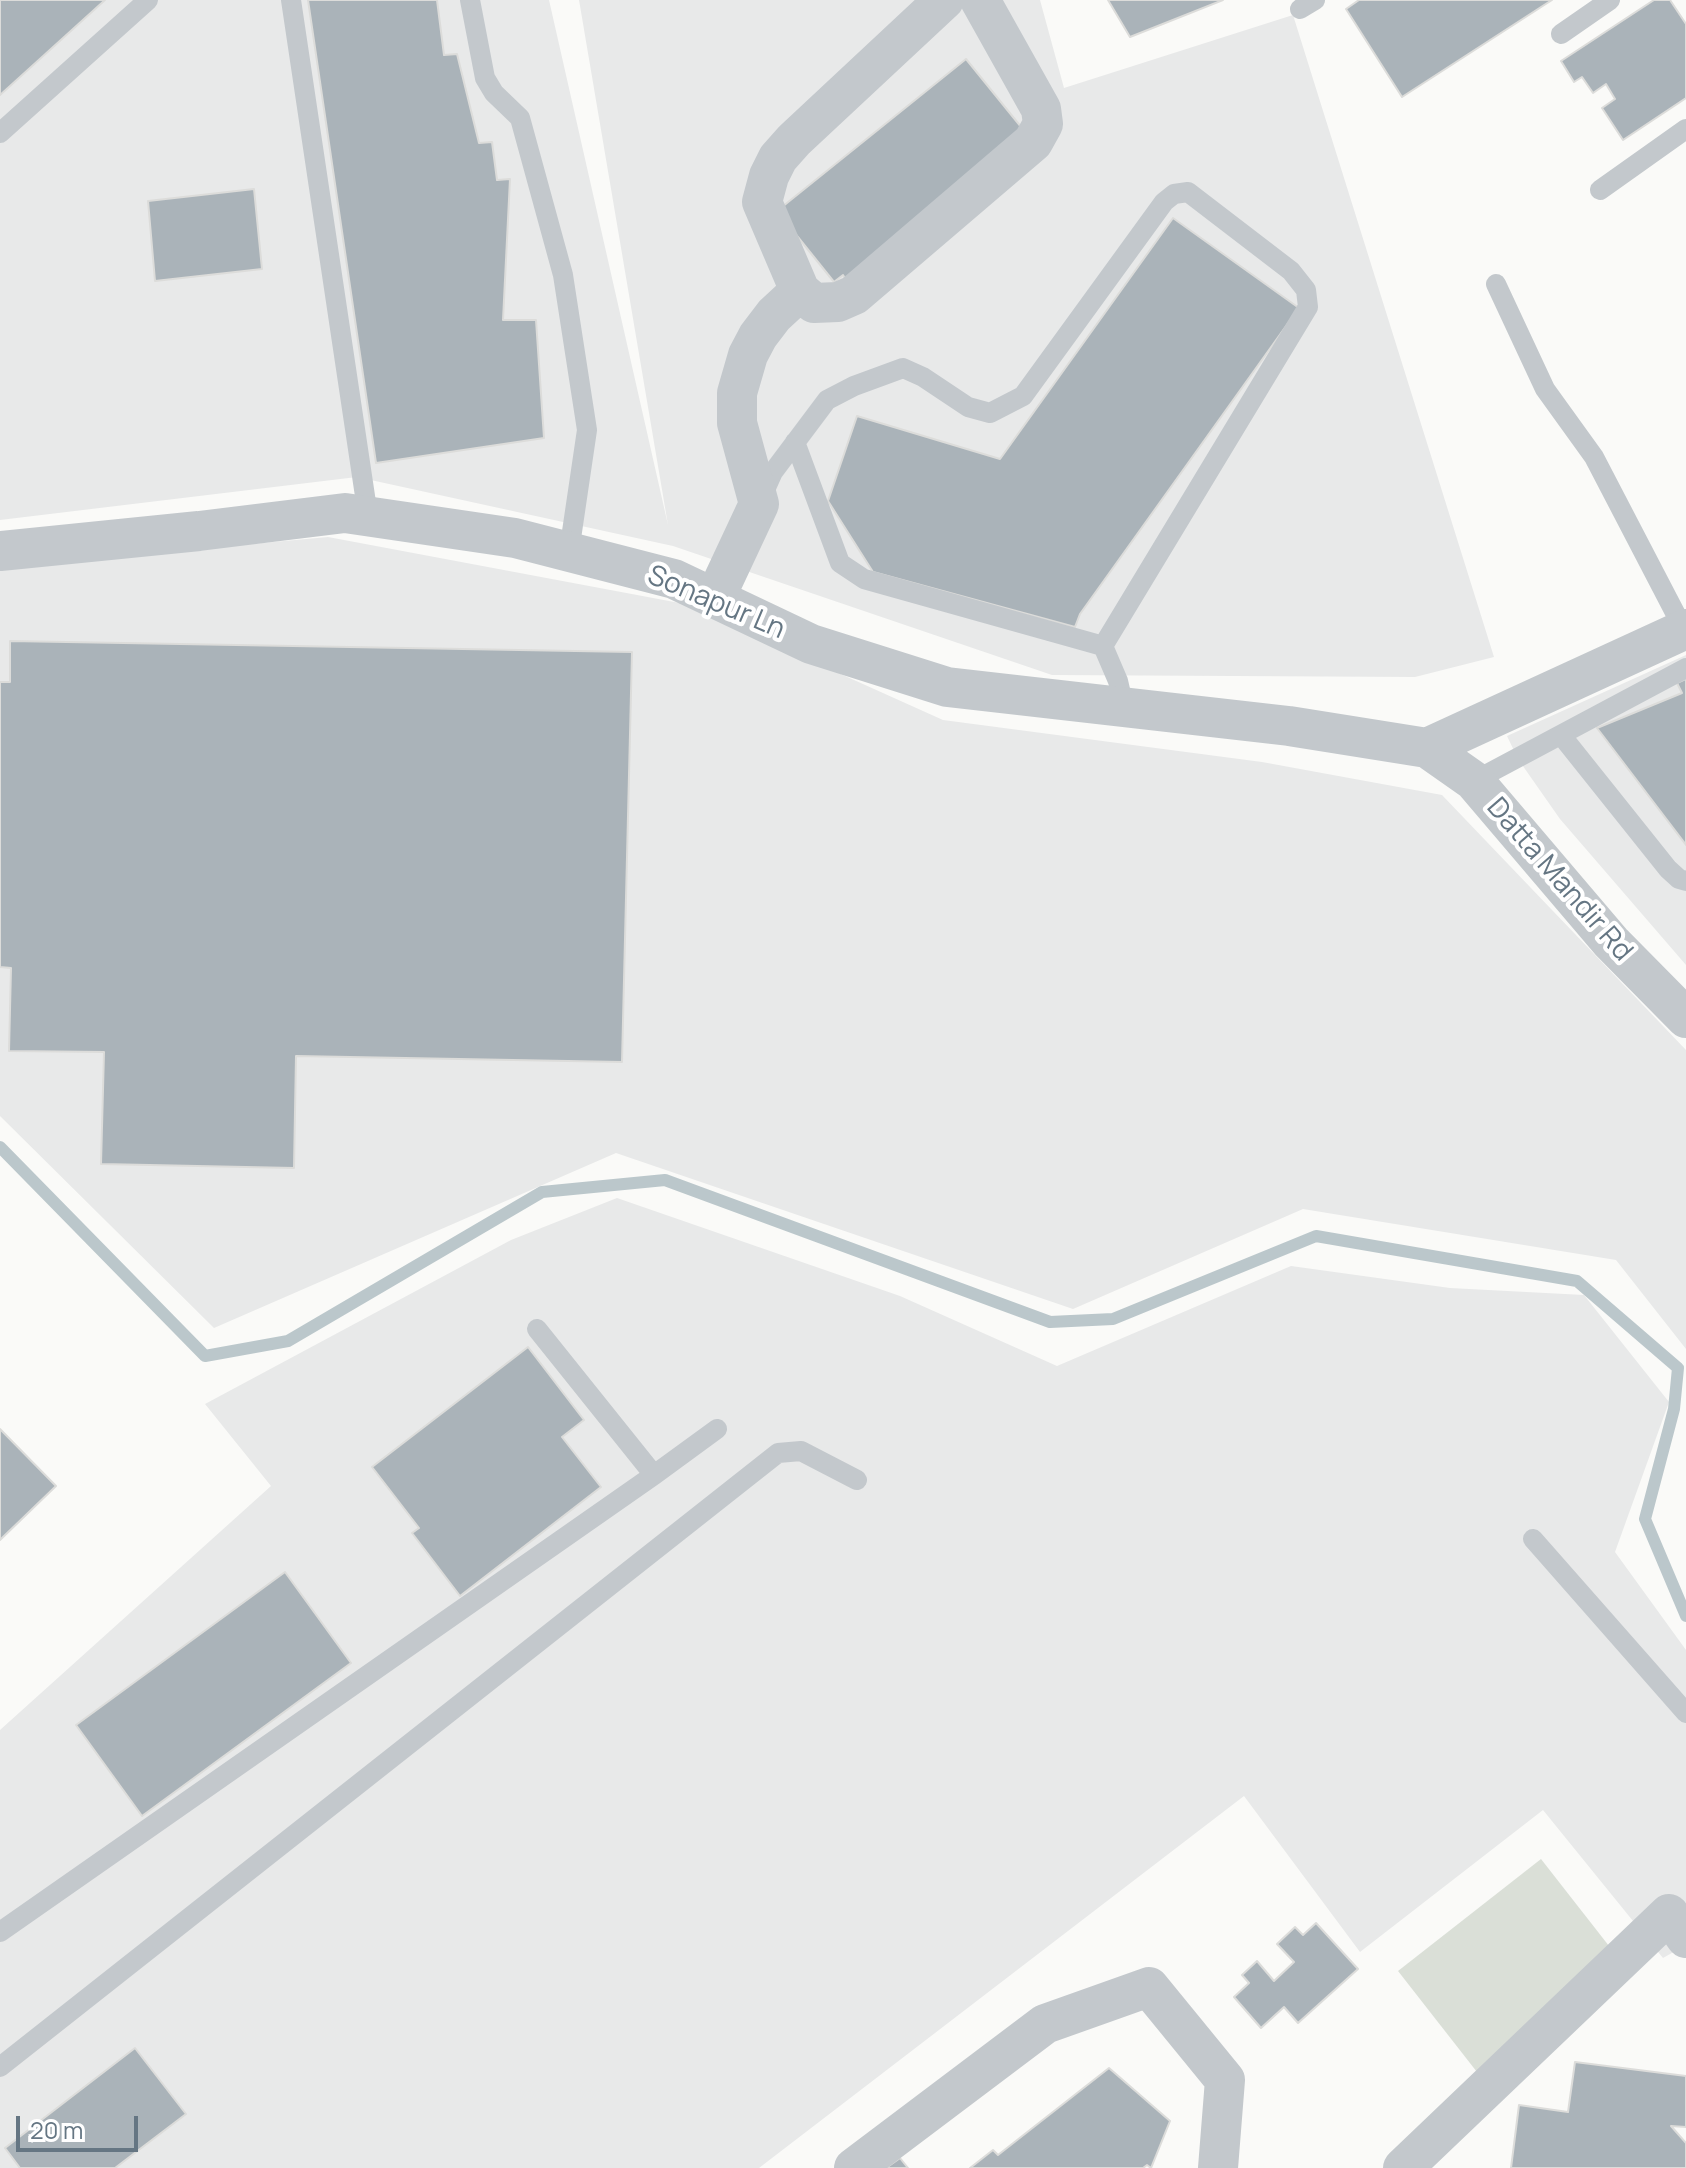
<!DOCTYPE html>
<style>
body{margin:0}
#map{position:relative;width:1686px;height:2168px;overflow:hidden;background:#fafaf8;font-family:Manrope,sans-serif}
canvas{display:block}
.scale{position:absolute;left:16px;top:2116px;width:122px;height:36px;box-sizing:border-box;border:4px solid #657683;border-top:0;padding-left:10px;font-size:24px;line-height:28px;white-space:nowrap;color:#657683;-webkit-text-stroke:6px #fff;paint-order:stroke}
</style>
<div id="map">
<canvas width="1686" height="2168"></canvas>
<div class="scale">20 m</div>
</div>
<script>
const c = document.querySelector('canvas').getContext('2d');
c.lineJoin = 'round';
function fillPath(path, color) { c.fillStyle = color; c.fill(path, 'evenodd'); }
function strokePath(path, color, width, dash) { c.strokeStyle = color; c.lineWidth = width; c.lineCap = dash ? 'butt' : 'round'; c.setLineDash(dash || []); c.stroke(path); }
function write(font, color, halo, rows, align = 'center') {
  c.font = font + ' Manrope,sans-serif'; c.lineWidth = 8; c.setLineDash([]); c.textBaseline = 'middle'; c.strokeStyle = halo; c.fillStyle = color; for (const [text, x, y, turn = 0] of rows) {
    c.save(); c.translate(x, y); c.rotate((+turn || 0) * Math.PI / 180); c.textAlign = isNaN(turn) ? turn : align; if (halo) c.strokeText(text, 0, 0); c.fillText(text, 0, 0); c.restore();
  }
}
const built = new Path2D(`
 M0,0h549l119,525 -89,-525h461l24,88 229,-73 201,642 -79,20 -363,-2 -379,-129 -316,-69 -357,43z
 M328,537l357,67 258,116 319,42 180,33 244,255v299l-70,-89 -313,-51 -230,100 -457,-156 -402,175 -214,-212v-549z
 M1686,655v310l-126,-146 -42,-60 -11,-23z
 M617,1198l283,98 157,70 234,-100 159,22 134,7 85,107 -54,150 71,98v295l-23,13 -120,-148 -183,142 -116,-156 -485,372h-759v-438l271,-244 -66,-82 306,-164z`);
const green = new Path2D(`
 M1541,1859l86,110 -143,112 -86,-110z`);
const stream = new Path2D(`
 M0,1147l205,209 83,-15 254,-149 123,-12 385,142 63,-3 203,-83 261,45 101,87 -4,41 -29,110 41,97`);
const building = new Path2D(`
 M0,0h105l-105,95z
 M308,0h129l7,55 13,-1 22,89 13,-1 5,38 13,-1 -7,141h33l8,118 -168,25z
 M1108,0h115l-93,37z
 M1359,0h193l-150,97 -56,-88z
 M1654,0h16l16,24v74l-63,42 -21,-32 13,-9 -9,-15 -13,9 -11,-16 -8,5 -13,-21z
 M966,59l60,74 -180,147 -3,-5 -9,7 -57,-71z
 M254,189l8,80 -107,12 -7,-80z
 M1173,218l126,90 -219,306 -5,13 -202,-55 -45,-71 29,-85 143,43z
 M10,641l622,11 -10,410 -326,-6 -2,112 -193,-4 3,-112 -95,-1 2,-83 -11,-1v-285h10z
 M1686,679v166l-89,-117 85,-35 -5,-10z
 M528,1347l56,73 -22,17 39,50 -141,109 -48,-63 7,-5 -47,-61z
 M0,1429l56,57 -56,54z
 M285,1572l66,91 -209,153 -66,-91z
 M1316,1923l42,46 -60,54 -14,-16 -23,21 -27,-31 15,-14 -7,-8 15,-14 17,20 20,-19 -17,-18 18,-17 8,8z
 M135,2048l51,66 -71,54h-95l-15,-20z
 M1575,2062l111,14v51l-15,-1 15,17v25h-175l8,-63 49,7z
 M1109,2068l61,53 -19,47 -4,-3 -4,3h-173l23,-18 5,5z
 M900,2158l8,10h-22z`);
const service = new Path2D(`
 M291,0l77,516
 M470,0l15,78 9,15 26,25 43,157 24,155 -18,122
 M1300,9l15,-9
 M1561,34l49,-34
 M0,133l148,-133
 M1600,190l86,-61
 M1496,284l49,105 49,68 90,173
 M760,501l13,-29 54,-72 27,-14 49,-18 20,9 45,30 22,6 33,-17 141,-194 10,-8 14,-2 103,79 15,19 2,17 -205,339 -239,-67 -24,-16 -45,-121
 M1103,646l15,35 6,26
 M1561,735l107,134 11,10 7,2
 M1474,781l212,-113
 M537,1329l117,146
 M1533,1539l153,174
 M0,1932l654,-457 63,-46
 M0,2067l778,-614 23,-2 56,29`);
const minor = new Path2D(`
 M944,0l-150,140 -16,18 -9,18 -7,26 38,89 14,12 24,-1 16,-7 179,-153 10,-18 -2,-15 -61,-109
 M0,551l199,-20 146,-18 170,25 159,41 137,65 136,43 342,39 138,22 47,33 137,161 75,76
 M715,598l44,-94 -22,-81v-30l11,-38 10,-19 16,-21 26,-24
 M1427,748l259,-119
 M854,2168l191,-144 104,-37 76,93 -7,88
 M1403,2168l266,-254 17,24`);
const streetNames = [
 ["Sonapur Ln",716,603,23],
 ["Datta Mandir Rd",1559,880,49]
];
fillPath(built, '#e8e9e9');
fillPath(green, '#dadfd7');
strokePath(stream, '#bbc7cb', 12);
fillPath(building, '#aab3b9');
strokePath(building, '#dcdcda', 2);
strokePath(service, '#c3c8cc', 20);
strokePath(minor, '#c3c8cc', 40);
write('28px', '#657683', '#fff', streetNames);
</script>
